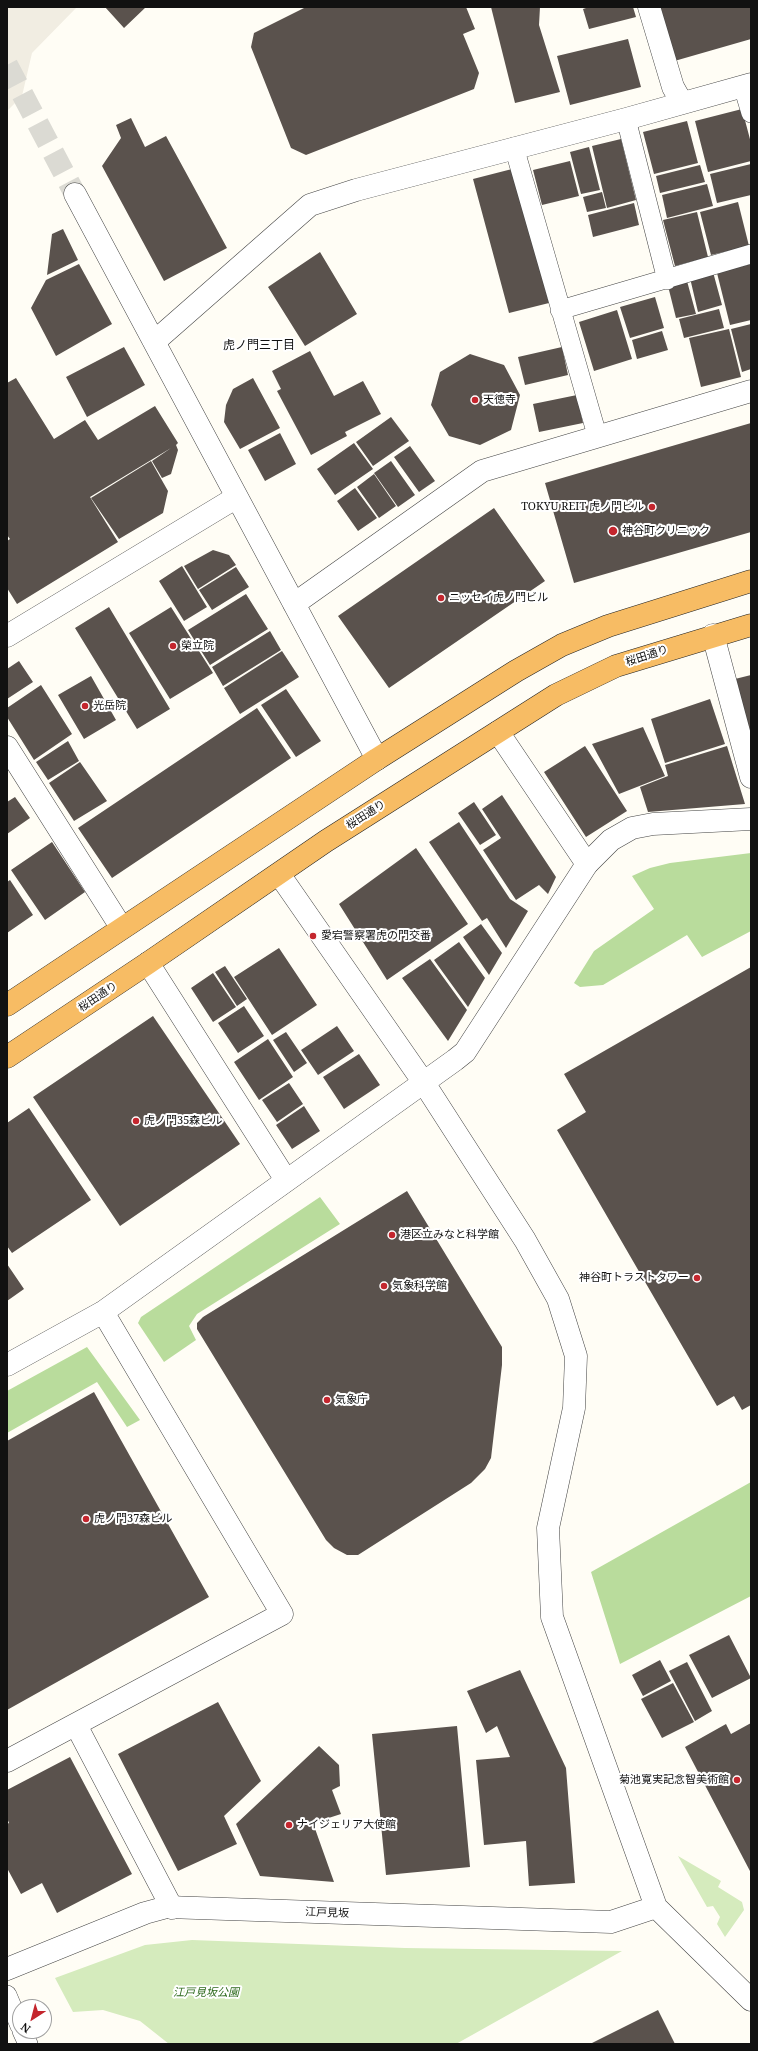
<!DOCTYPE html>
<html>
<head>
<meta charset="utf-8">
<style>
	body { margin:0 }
	#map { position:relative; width:758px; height:2051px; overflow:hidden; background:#fffdf5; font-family:"Noto Serif",serif }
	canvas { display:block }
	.frame { position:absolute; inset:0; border:8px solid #111; pointer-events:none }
	.north { position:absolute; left:12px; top:1999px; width:40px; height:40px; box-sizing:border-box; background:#fff; border:1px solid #a0a0a0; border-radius:50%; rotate:216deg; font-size:11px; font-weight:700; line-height:16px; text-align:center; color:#111 }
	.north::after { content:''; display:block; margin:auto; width:14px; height:18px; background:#c4262e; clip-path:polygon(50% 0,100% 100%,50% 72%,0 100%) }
</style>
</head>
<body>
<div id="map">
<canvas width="758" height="2051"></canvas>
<div class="frame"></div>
<div class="north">N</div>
</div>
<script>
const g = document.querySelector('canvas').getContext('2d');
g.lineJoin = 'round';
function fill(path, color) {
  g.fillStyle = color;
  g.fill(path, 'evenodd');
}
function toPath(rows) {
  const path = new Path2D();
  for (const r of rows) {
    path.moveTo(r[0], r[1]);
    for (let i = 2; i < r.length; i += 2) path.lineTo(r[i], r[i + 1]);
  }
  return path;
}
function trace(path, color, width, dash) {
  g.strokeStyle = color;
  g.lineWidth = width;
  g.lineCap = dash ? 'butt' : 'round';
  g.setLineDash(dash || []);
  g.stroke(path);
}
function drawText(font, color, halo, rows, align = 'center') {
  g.font = font + ' "Noto Serif","Noto Sans JP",serif';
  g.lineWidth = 4;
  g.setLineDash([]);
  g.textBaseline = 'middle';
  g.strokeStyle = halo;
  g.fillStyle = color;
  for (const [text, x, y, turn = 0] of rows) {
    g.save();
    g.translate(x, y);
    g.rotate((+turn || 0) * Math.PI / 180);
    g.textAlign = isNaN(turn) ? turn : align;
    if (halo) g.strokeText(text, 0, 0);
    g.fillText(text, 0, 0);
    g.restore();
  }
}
fill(toPath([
	[678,1856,721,1881,718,1887,742,1902,744,1910,725,1937,717,1924,720,1917,713,1906,707,1907],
	[192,1940,405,1948,622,1951,456,2044,169,2044,140,2021,103,2010,73,2012,55,1978,145,1945]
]), '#d5ebbd');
fill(toPath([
	[751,853,751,931,702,957,687,935,603,985,580,987,574,983,594,951,654,909,632,876,650,868,670,863],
	[320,1197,340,1224,197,1314,189,1326,196,1340,164,1362,138,1323,141,1317],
	[87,1347,140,1420,127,1427,97,1382,7,1433,7,1391],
	[751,1482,751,1596,620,1664,591,1572]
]), '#b9dc9c');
fill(toPath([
	[7,7,77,7,32,53,22,96,7,111]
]), '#f1ede2');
fill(toPath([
	[105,7,146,7,124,28],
	[306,7,466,7,475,29,463,34,479,73,474,89,306,155,291,148,251,47,254,33],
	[491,7,540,7,539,25,560,92,515,103],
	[589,7,633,7,636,17,589,29,583,9],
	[656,7,751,7,751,39,671,62],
	[628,39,641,87,570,105,557,56],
	[742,109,751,143,751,161,708,172,695,121],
	[131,118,145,147,166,136,227,248,164,281,102,166,121,138,116,125],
	[687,121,698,163,654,174,643,132],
	[621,139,636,200,607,208,592,146],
	[589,147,600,190,581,194,570,152],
	[570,161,579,196,542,205,533,170],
	[751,164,751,195,717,203,710,174],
	[700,165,705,182,660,193,656,176],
	[512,169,549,303,509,313,473,179],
	[707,184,713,206,667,218,662,195],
	[602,192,606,208,587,212,583,197],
	[738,202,749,246,711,255,700,212],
	[634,203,639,225,593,237,588,215],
	[697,212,708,257,675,266,663,220],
	[63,229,78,260,47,275,52,234],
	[320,252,357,314,305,346,268,287],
	[79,264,112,324,56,356,31,308,46,280],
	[751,264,751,320,730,325,717,273],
	[713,272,722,305,698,312,690,278],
	[687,281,696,314,676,318,668,286],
	[655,297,664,328,630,338,620,307],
	[719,309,724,328,684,338,679,319],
	[617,310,632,359,594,371,579,322],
	[751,324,751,369,742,372,731,329],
	[729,329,741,377,701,387,689,338],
	[662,331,668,350,637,359,632,340],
	[124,347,145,385,87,417,66,377],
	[562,347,568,375,525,385,518,357],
	[310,351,334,396,363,381,381,414,345,432,347,436,311,455,277,391,281,389,272,371],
	[470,354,504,365,520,395,511,430,480,445,449,436,431,405,440,372],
	[16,378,54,439,85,420,98,440,155,406,178,443,176,445,178,450,171,474,162,478,152,461,171,448,90,497,118,542,17,604,7,588,7,541,10,539,7,535,7,383],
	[253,378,280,428,240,449,224,422,226,405,233,389],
	[577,395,583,423,539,432,533,404],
	[391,417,409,441,373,466,356,442],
	[751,423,751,532,574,583,545,483],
	[280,433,296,464,265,481,248,450],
	[354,443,373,469,335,495,317,469],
	[410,446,435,481,419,492,394,457],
	[151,461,168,491,163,513,119,539,91,498],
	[391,461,415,495,398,507,374,473],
	[374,474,396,506,379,518,357,487],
	[355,488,377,518,358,531,337,501],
	[494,508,545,581,389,688,338,616],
	[213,550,229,555,236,565,198,589,184,566],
	[182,566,207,607,184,621,159,581],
	[236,567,249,587,212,610,199,590],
	[246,594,268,629,210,665,188,630],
	[109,607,170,709,137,729,75,628],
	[171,607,213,673,170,699,129,633],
	[270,631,281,650,223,686,212,667],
	[282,651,299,677,240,714,224,688],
	[19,661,33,682,7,699,7,669],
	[751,675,751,737,735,679],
	[91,676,116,720,84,739,58,695],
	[41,685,72,734,34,760,7,717,7,708],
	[286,689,321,741,296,757,261,705],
	[710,699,725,744,665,763,651,719],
	[257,708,291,758,112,878,78,828],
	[643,727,665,776,619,794,592,744],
	[68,741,79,761,48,780,36,762],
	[585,746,627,811,586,837,544,772],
	[727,746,745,804,648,812,640,787,668,776,665,765],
	[80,762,107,801,74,821,49,783],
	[502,795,556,877,548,894,539,885,516,900,483,850,501,838,482,809],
	[15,797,30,818,7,834,7,802],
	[474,802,496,835,480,845,458,813],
	[459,822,510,899,528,911,506,948,487,918,482,921,429,842],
	[52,842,85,892,45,920,11,870],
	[416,848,468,924,387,980,339,904],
	[10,880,33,915,7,933,7,882],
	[481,924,502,953,489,975,463,937],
	[459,942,485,978,468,1007,434,960],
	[279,948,317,1005,272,1035,234,977],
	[430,959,467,1010,448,1041,402,978],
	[225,966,247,999,237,1006,215,972],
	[751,967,751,1405,742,1410,734,1396,717,1406,557,1130,586,1112,564,1074],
	[213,973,236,1007,213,1022,191,988],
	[244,1006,264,1036,238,1053,218,1023],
	[153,1016,240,1144,120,1226,33,1097],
	[337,1026,354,1051,318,1075,301,1050],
	[286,1032,307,1063,294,1072,273,1040],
	[268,1039,293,1077,259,1100,234,1062],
	[359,1054,380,1085,344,1109,323,1077],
	[289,1083,303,1104,277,1122,262,1100],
	[304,1106,320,1131,292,1149,276,1125],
	[29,1108,91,1200,12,1253,7,1246,7,1123],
	[407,1191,502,1347,502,1365,491,1458,485,1469,471,1483,358,1555,347,1555,334,1548,326,1540,197,1329,197,1323,203,1317],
	[7,1264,24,1289,7,1301],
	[94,1392,209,1597,7,1710,7,1441],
	[729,1635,751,1678,712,1698,689,1655],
	[660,1660,671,1681,643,1696,632,1675],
	[687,1662,712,1711,695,1721,669,1671],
	[520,1670,566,1768,575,1883,529,1886,526,1841,484,1845,476,1760,510,1757,497,1726,486,1733,467,1691],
	[673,1683,694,1722,662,1738,641,1699],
	[218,1702,261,1781,224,1816,237,1844,178,1871,118,1754],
	[751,1723,751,1873,685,1747,726,1724,731,1734],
	[457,1726,470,1867,386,1875,372,1734],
	[319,1746,339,1765,340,1786,332,1790,341,1814,313,1823,334,1882,260,1876,236,1824],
	[70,1757,132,1874,57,1913,42,1883,21,1894,7,1868,7,1824,9,1823,7,1818,7,1790],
	[658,2010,675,2044,590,2044]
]), '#5a524d');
trace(toPath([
	[7,65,75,194]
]), '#dbdad3', 22, [22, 11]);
const service = toPath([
	[743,86,751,113],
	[626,119,667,280],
	[514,147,597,435],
	[560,310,751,254],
	[7,1995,20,2026],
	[22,2031,28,2044]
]);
const minor = toPath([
	[649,7,673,87,682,103],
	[75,194,377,759],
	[154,342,310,205,356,190,626,119,751,84],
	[294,604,482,471,751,391],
	[713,635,751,777],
	[7,636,237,497],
	[498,732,587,864],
	[7,747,121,927],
	[148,963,286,1180],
	[76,1725,172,1908]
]);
const tertiary = toPath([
	[279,874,424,1083,525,1240,558,1299,576,1356,574,1408,548,1528,552,1617,656,1907,751,2000],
	[7,1365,103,1312,455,1060,465,1052,587,864,611,840,632,828,653,824,751,819],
	[7,1761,282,1614,103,1312],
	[7,1969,145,1913,167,1907,611,1922,656,1907]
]);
const trunk = toPath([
	[7,1005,377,759,516,671,562,645,608,626,751,581],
	[7,1057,148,963,326,841,556,695,616,666,751,625]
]);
trace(service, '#444', 20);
trace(minor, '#444', 23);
trace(tertiary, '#444', 23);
trace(trunk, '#222', 23);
trace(service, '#fff', 19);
trace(minor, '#fff', 22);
trace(tertiary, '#fff', 22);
trace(trunk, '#f7bc64', 22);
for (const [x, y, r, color] of [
	[475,400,4,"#c4262e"],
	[652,507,4,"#c4262e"],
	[613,531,5,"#c4262e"],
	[441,598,4,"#c4262e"],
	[173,646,4,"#c4262e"],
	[85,706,4,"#c4262e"],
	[313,936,4,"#c4262e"],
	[136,1121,4,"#c4262e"],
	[392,1235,4,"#c4262e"],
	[697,1278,4,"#c4262e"],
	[384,1286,4,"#c4262e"],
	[327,1400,4,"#c4262e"],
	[86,1519,4,"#c4262e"],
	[737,1780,4,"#c4262e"],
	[289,1825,4,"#c4262e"]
]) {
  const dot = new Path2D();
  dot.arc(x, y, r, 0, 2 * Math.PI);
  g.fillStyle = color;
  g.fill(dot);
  trace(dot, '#fff', 1.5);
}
drawText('11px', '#111', '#fff', [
	["天徳寺",483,400],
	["TOKYU REIT 虎ノ門ビル",644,507,"right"],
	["神谷町クリニック",622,531],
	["ニッセイ虎ノ門ビル",449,598],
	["榮立院",181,646],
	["光岳院",93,706],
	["愛宕警察署虎の門交番",321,936],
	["虎ノ門35森ビル",144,1121],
	["港区立みなと科学館",400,1235],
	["神谷町トラストタワー",689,1278,"right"],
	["気象科学館",392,1286],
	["気象庁",335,1400],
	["虎ノ門37森ビル",94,1519],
	["菊池寛実記念智美術館",729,1780,"right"],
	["ナイジェリア大使館",297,1825]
], 'left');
drawText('11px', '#111', '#fff', [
	["桜田通り",647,656,-18],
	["桜田通り",366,815,-33],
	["桜田通り",98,997,-34],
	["江戸見坂",327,1913,2]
]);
drawText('italic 11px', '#2f6b1f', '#fff', [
	["江戸見坂公園",206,1993]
]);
drawText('12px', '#111', '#fff', [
	["虎ノ門三丁目",259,346]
]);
</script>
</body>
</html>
